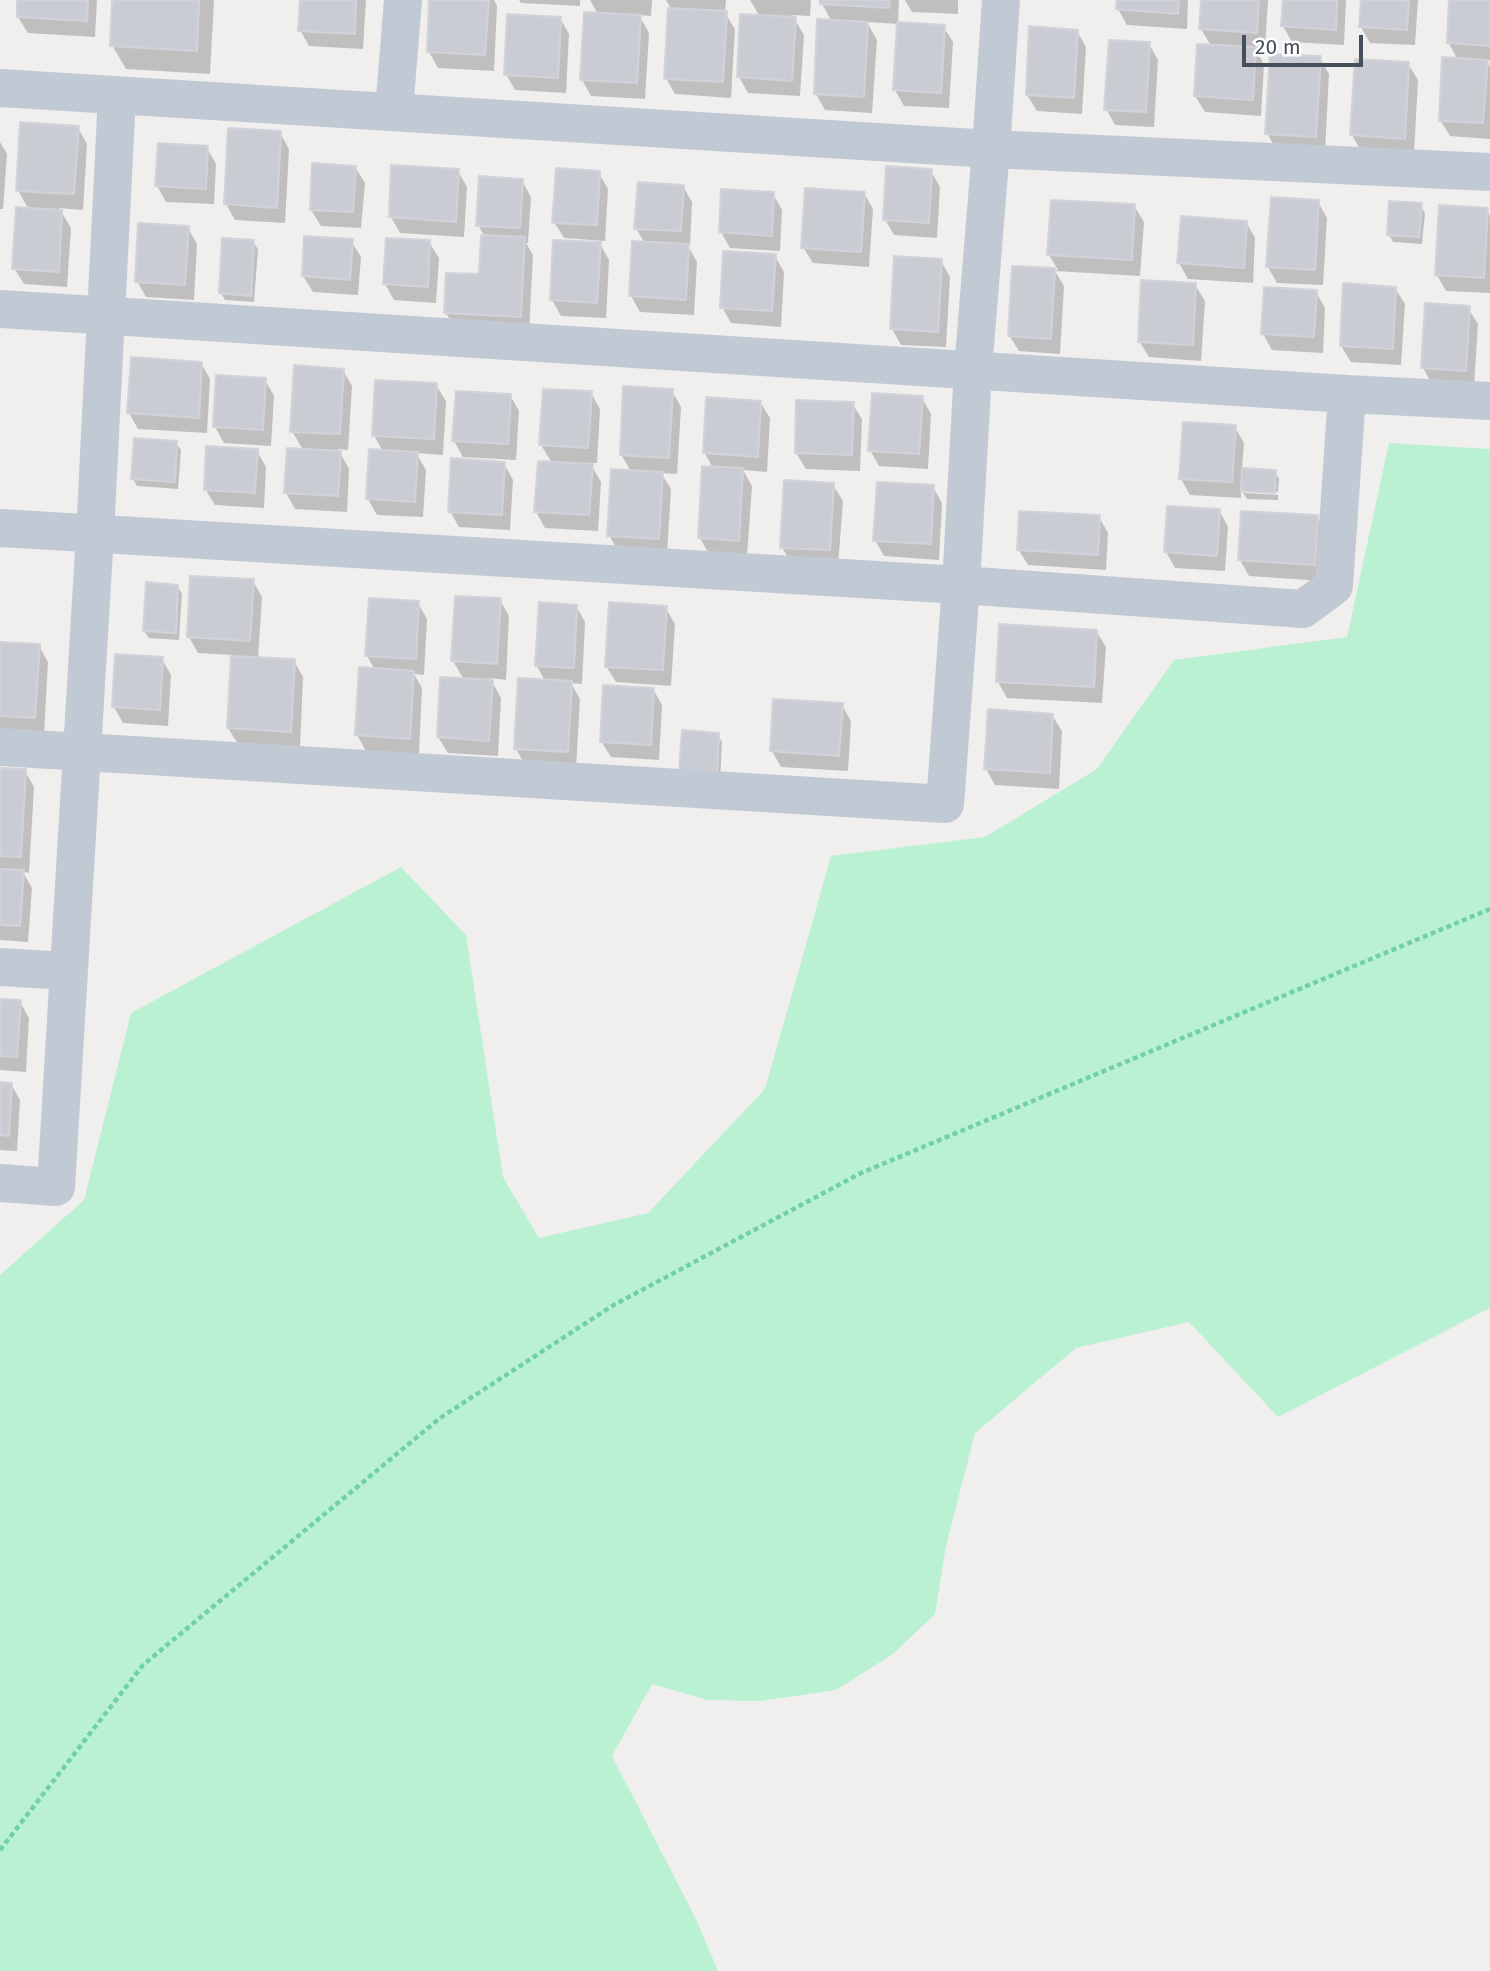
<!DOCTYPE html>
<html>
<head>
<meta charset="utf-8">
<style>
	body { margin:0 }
	#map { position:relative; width:1490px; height:1971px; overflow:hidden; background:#f1eeee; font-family:"Fira Sans",sans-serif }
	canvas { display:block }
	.scale { position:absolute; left:1242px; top:35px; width:121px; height:32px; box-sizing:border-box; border:4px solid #45505c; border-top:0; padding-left:9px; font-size:21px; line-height:24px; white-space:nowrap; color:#45505c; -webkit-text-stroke:5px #fff; paint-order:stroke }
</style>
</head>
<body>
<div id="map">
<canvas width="1490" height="1971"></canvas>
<div class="scale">20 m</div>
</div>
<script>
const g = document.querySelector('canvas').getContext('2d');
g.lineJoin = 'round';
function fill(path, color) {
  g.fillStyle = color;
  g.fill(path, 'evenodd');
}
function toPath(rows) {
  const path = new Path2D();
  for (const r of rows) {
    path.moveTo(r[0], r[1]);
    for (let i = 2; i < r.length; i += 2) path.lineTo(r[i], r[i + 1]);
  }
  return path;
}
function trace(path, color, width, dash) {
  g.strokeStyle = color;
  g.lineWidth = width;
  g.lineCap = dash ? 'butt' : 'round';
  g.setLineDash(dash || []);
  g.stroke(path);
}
fill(toPath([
	[1389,443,1490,449,1490,1308,1278,1417,1189,1322,1076,1348,975,1433,946,1546,935,1614,893,1654,836,1690,761,1701,707,1700,652,1684,612,1756,696,1919,718,1971,0,1971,0,1275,84,1200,131,1013,401,867,466,935,503,1177,539,1238,648,1213,765,1089,831,856,985,837,1097,769,1174,660,1347,637]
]), '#baf1d3');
fill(toPath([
	[19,0,97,0,95,37,28,33,18,17],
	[114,0,214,0,210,74,126,69,112,45],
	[302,0,366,0,363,49,309,46,300,30],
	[431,0,494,0,497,6,494,71,438,68,429,52],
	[519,0,580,0,580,6,521,3],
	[590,0,652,0,651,16,639,15,649,33,645,99,591,96,582,80,598,14],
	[666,0,726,0,725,13,735,29,731,98,675,94,666,78,672,10],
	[750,0,811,0,810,16,792,15,804,35,800,96,748,93,739,77,760,17],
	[822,0,899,0,898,24,867,22,877,40,872,113,825,110,816,94,832,22,822,4],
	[905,0,958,0,958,14,912,12],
	[1119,0,1188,0,1187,29,1127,25,1118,9],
	[1202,0,1268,0,1265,49,1255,48,1264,65,1261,116,1205,112,1195,96,1211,46,1201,29],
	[1284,0,1346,0,1344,45,1292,42,1283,26],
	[1362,0,1418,0,1415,45,1370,43,1361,27],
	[1451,0,1490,0,1490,60,1486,60,1490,67,1490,139,1450,136,1440,120,1458,60,1448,42],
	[560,18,569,34,566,93,515,90,506,74],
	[943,26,953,42,949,108,904,106,895,90],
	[1077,31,1086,47,1082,114,1037,111,1027,95],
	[1149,44,1158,60,1154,127,1115,125,1106,109],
	[1320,58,1329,74,1325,152,1276,149,1267,133],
	[1408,64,1418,80,1414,154,1361,151,1352,135],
	[78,128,87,144,83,210,59,208,71,228,67,287,24,284,14,268,29,210,18,190],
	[280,133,289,149,285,223,235,220,226,204],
	[0,142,7,154,3,209,0,209],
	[207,148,216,164,214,204,166,202,157,186],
	[355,167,365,183,361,228,321,226,311,210],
	[458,171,467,187,464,237,400,233,391,217],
	[931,171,940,187,937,238,894,235,885,219],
	[599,173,608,189,605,241,564,238,554,222],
	[522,181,531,197,528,243,526,243,533,255,529,333,455,329,446,313,481,276,485,237,478,225],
	[683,186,692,202,690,247,688,246,697,262,694,315,640,312,631,296,645,244,636,228],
	[864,193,873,209,869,267,813,263,803,247],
	[773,194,782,210,780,251,730,248,721,232],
	[1318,202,1327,218,1323,285,1277,283,1268,267],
	[1420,205,1425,213,1422,244,1393,242,1389,235],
	[1134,206,1144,222,1140,276,1055,271,1064,286,1060,354,1019,351,1009,335,1013,268,1058,270,1049,255],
	[1487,210,1490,216,1490,293,1446,291,1437,275],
	[1246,222,1255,238,1253,283,1188,279,1179,263],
	[188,228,197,244,194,300,146,297,137,281],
	[351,241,361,257,358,295,313,292,303,276],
	[253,242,258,249,254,302,225,300,221,293],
	[429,242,439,258,436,303,394,300,385,284],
	[600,244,609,260,606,318,561,316,552,300],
	[775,256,784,272,781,327,731,323,722,307],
	[941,261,950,277,946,347,901,345,892,329],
	[1195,285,1205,301,1201,361,1149,357,1139,341],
	[1395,288,1405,304,1401,365,1351,362,1341,346],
	[1316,292,1325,308,1323,353,1272,350,1263,334],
	[1468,308,1478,324,1474,386,1432,384,1423,368],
	[201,363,210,379,207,433,138,429,129,413],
	[343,370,352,386,348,450,338,449,349,469,347,512,295,509,286,493,303,450,292,431],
	[265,380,274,396,271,446,224,443,215,427],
	[436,385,446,401,443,455,416,453,426,470,423,517,377,515,368,499,383,452,374,435],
	[672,391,681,407,677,474,661,473,671,489,667,554,618,551,609,535,631,472,621,454],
	[591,393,600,409,597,463,590,463,601,482,598,531,545,528,536,512,552,463,541,445],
	[510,395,519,411,516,460,463,457,454,441],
	[922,398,931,414,928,469,879,466,870,450],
	[760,402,770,418,767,472,743,470,752,486,747,556,709,554,700,538,713,468,704,452],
	[852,403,862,419,860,471,806,469,796,453],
	[1235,427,1244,443,1242,469,1275,471,1279,479,1278,492,1245,490,1245,493,1278,495,1278,500,1247,499,1241,489,1241,498,1190,495,1181,479],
	[176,443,181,450,178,489,137,486,133,479],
	[257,451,266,467,264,508,215,505,205,489],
	[504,464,513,480,510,530,459,527,450,511],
	[833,485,843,501,838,566,791,563,782,547],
	[933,487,942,503,939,560,884,556,875,540],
	[1219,510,1228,527,1225,571,1175,568,1166,552],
	[1099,517,1108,533,1106,570,1028,565,1018,549],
	[1317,517,1326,533,1324,581,1249,576,1240,560],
	[253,581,262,597,258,659,294,661,303,677,300,747,238,744,228,728,233,655,198,653,189,637],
	[177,586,182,594,179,640,149,638,144,631],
	[500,600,509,616,506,680,490,678,501,698,498,756,448,753,438,737,464,680,453,661],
	[418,603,427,619,424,675,414,674,422,688,419,754,366,751,357,735,375,670,367,656],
	[576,606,585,622,582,684,571,683,580,699,576,768,525,765,516,749,545,681,537,666],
	[665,607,675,624,671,686,616,682,606,666],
	[1096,631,1106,647,1102,703,1007,698,998,682],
	[0,644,39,646,48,662,44,734,0,731],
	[162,659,171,675,168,726,123,723,114,707],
	[653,689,662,705,659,760,611,757,601,741],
	[842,705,851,721,848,771,781,767,772,751],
	[1052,715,1062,731,1059,789,995,785,986,769],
	[718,735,722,742,720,782,685,779],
	[0,769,25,771,34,787,29,873,23,872,32,888,28,942,0,940],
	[0,1000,20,1002,29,1018,26,1072,0,1070],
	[0,1084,11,1084,20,1100,17,1151,0,1150]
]), '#0003');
const building = toPath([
	[17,0,88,0,87,21,17,17,17,0],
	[112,0,199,0,197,51,110,46,112,0],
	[300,0,356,0,355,34,298,31,300,0],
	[429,0,489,0,485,55,427,52,429,0],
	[820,0,890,0,889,8,820,4,820,0],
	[1117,0,1179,0,1178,14,1116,9,1117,0],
	[1201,0,1259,0,1257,33,1199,29,1201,0],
	[1283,0,1337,0,1336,30,1281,26,1283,0],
	[1361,0,1409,0,1407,30,1359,27,1361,0],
	[1449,0,1490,0,1490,46,1447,43,1449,0],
	[668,8,727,11,723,82,664,79,668,8],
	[584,12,641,15,637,83,580,80,584,12],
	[507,14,561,17,558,78,504,75,507,14],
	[740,14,796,17,792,81,737,77,740,14],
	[817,19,868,22,864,97,814,94,817,19],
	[897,22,945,25,941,93,893,90,897,22],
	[1029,26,1078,30,1074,98,1026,95,1029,26],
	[1109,40,1150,42,1146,112,1104,110,1109,40],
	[1197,44,1256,47,1253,100,1194,96,1197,44],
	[1270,54,1321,56,1316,137,1265,134,1270,54],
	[1442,57,1488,60,1483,123,1439,121,1442,57],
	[1355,59,1409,62,1405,139,1350,135,1355,59],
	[20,122,79,126,74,194,16,191,20,122],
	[228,128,281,131,277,208,224,204,228,128],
	[158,143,208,146,206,189,155,186,158,143],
	[312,163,356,166,353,212,310,210,312,163],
	[391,165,459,169,456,222,389,217,391,165],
	[886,166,932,169,929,223,883,220,886,166],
	[556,168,600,171,597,225,552,223,556,168],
	[479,176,523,179,520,228,476,226,479,176],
	[638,182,684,185,681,231,634,229,638,182],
	[805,188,865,192,861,252,801,248,805,188],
	[721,189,774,192,772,236,719,232,721,189],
	[1271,197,1319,200,1315,270,1266,267,1271,197],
	[1051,200,1135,204,1132,260,1047,255,1051,200],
	[1389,201,1422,203,1419,237,1387,235,1389,201],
	[1439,205,1488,208,1484,278,1435,275,1439,205],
	[16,207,62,210,59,272,12,269,16,207],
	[1181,216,1247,221,1244,268,1177,263,1181,216],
	[138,223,189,226,185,285,135,282,138,223],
	[481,235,525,237,521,317,444,313,446,273,479,274,481,235],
	[304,236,353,239,350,280,302,276,304,236],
	[222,238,254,240,251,296,219,293,222,238],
	[386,238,430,240,428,287,383,284,386,238],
	[553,240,601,242,597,303,550,300,553,240],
	[632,241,689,244,686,300,629,296,632,241],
	[723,251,776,254,772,311,720,308,723,251],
	[894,256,942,259,938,332,890,329,894,256],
	[1012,266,1055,268,1051,339,1008,336,1012,266],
	[1141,280,1196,283,1193,345,1138,342,1141,280],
	[1343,283,1396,287,1393,349,1340,346,1343,283],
	[1264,287,1317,290,1314,337,1261,334,1264,287],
	[1425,303,1470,306,1466,371,1421,368,1425,303],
	[131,357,202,362,199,418,127,413,131,357],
	[294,365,344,369,340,434,290,432,294,365],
	[216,375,266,378,263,430,213,427,216,375],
	[375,380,437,383,434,439,372,436,375,380],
	[623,386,673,389,669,458,620,455,623,386],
	[543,389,592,391,588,448,539,445,543,389],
	[456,391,511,394,508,444,452,441,456,391],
	[872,393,923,396,919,454,868,451,872,393],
	[706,397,761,401,758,457,703,453,706,397],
	[796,400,854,402,852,455,795,453,796,400],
	[1183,422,1236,425,1232,482,1179,479,1183,422],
	[134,438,177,441,175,482,131,479,134,438],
	[206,446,258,449,255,493,204,490,206,446],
	[287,448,341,451,338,496,284,493,287,448],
	[369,449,418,452,415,502,366,499,369,449],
	[451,458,505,462,502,515,448,512,451,458],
	[538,461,593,464,589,515,534,512,538,461],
	[702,466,743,468,739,541,698,538,702,466],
	[1242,468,1276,470,1275,493,1241,491,1242,468],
	[611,469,663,472,659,539,607,536,611,469],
	[784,480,834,483,830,550,780,548,784,480],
	[877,482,934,485,931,544,873,541,877,482],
	[1167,506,1220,509,1217,556,1164,552,1167,506],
	[1019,511,1100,515,1098,555,1017,550,1019,511],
	[1241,511,1318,515,1315,565,1238,560,1241,511],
	[190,576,254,579,250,641,187,637,190,576],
	[146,582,178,585,176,633,143,631,146,582],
	[455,596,501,598,497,664,451,661,455,596],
	[369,598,419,601,416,659,365,656,369,598],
	[539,602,577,605,574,668,535,666,539,602],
	[609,602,667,606,663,670,605,667,609,602],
	[999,624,1097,630,1094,687,996,682,999,624],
	[0,642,40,644,35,718,0,716,0,642],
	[115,654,163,657,160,710,112,707,115,654],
	[231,656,295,659,291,732,227,728,231,656],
	[359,667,414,671,410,739,355,735,359,667],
	[440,677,493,680,489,741,437,737,440,677],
	[518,678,572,681,568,752,514,749,518,678],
	[603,685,654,688,651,745,600,742,603,685],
	[773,699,843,703,839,756,770,751,773,699],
	[988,709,1053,714,1050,773,984,769,988,709],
	[682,730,719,733,717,775,679,772,682,730],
	[0,768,26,769,21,857,0,856,0,768],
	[0,869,24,870,20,926,0,925,0,869],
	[0,999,21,1000,17,1057,0,1056,0,999],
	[0,1082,12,1083,9,1136,0,1135,0,1082]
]);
fill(building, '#caccd4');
trace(building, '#d2d3da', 2);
trace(toPath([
	[0,1850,143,1665,440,1418,612,1306,861,1173,1490,909]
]), '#70d1a7', 4.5, [5, 3.5]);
trace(toPath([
	[394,111,403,0],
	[0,309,1347,394],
	[0,528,961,585,1303,609,1334,586,1347,394,1490,401],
	[0,747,945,804,961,585,973,370,991,149,1490,172],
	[0,967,67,971],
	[0,1183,56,1187,95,534,117,96]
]), '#c1c9d4', 38);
trace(toPath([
	[0,88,991,149,1001,0]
]), '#c1c9d4', 38);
</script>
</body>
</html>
